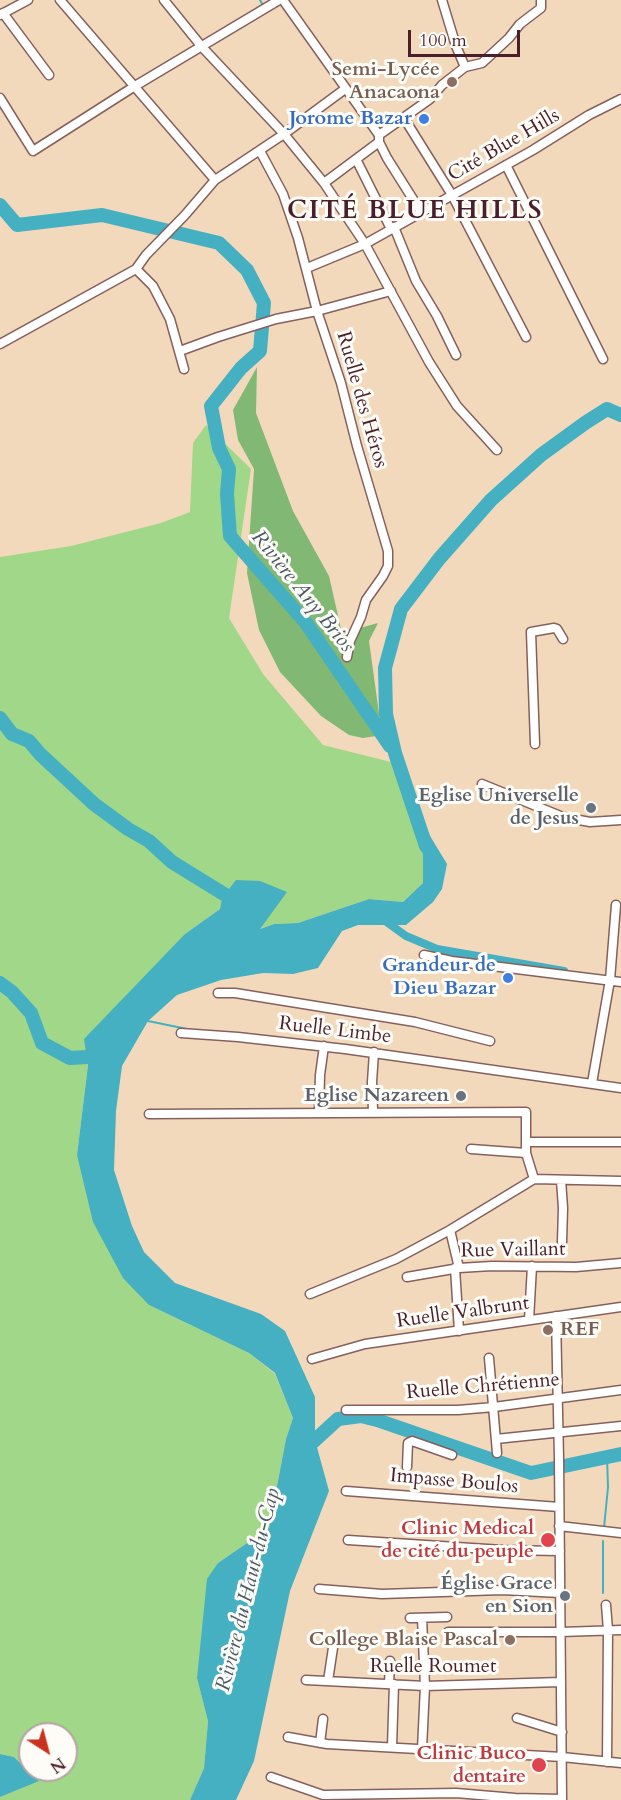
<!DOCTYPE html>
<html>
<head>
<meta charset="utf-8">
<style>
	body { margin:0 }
	#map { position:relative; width:621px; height:1800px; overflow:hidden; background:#f3d9bb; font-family:Cardo,serif }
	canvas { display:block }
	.north { position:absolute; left:18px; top:1722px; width:60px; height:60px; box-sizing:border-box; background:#fdfcf7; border:2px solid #b5a4a5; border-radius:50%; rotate:144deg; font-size:16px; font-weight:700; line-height:24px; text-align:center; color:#4a1f2b }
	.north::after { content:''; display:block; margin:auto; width:21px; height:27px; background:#c8321e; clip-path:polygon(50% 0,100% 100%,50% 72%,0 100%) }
	.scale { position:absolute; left:408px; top:30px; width:112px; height:27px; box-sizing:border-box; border:3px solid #4a1f2b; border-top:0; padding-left:8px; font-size:18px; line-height:21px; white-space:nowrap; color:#4a1f2b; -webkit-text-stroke:4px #fdfcf7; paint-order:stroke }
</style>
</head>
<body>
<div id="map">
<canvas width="621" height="1800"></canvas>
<div class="north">N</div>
<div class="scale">100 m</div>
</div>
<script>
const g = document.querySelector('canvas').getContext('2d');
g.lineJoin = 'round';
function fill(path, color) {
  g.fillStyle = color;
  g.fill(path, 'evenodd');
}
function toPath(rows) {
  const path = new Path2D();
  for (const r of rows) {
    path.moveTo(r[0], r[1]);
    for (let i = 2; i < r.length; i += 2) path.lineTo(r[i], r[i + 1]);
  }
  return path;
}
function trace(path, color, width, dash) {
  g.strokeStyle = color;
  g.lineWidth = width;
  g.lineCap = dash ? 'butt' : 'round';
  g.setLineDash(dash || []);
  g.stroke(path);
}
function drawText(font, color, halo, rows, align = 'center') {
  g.font = font + ' Cardo,serif';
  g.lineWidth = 6;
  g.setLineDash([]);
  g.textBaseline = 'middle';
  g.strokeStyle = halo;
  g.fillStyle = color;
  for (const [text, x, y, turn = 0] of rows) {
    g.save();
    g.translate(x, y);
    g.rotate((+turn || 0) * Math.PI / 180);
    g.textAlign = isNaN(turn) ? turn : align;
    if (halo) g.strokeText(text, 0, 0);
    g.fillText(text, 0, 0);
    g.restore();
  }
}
fill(toPath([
	[206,425,251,469,229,618,263,674,323,745,391,762,401,774,423,855,423,883,403,902,369,899,298,923,274,924,259,929,222,898,220,909,185,934,88,1064,77,1155,149,1305,249,1353,275,1374,293,1418,286,1439,269,1528,218,1563,197,1678,208,1721,204,1768,190,1800,0,1800,0,1797,39,1780,14,1757,0,1754,0,557,71,546,161,523,190,512,193,443],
	[30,1734,66,1734,66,1770,30,1770]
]), '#a0d788');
fill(toPath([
	[257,367,256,413,293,511,329,576,342,633,378,623,369,641,381,728,376,736,363,738,349,735,321,716,280,672,259,630,247,573,254,469,238,440,233,410]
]), '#80b874');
fill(toPath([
	[424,826,447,864,442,889,433,902,406,925,358,925,342,931,318,968,293,974,263,973,221,980,177,995,148,1021,122,1066,116,1111,114,1170,132,1226,144,1252,175,1283,261,1314,285,1331,315,1397,315,1440,329,1491,290,1591,254,1761,236,1800,190,1800,204,1768,208,1721,197,1678,207,1579,218,1563,269,1528,286,1439,293,1418,275,1373,249,1353,149,1305,123,1278,93,1222,77,1155,88,1065,84,1039,185,934,220,909,222,898,236,880,260,881,287,892,260,929,274,924,298,923,369,899,403,902,423,883,423,855,416,830],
	[0,1754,14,1757,39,1781,0,1797]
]), '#44b0c2');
trace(toPath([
	[260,0,264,7],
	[148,1021,192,1030],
	[604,1528,608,1487,607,1456],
	[603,1541,603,1593]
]), '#44b0c2', 2);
trace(toPath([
	[381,918,406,936,437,949,564,971]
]), '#44b0c2', 8);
trace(toPath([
	[0,205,17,225,102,215,219,243,247,270,264,303,260,351,241,368,211,406,219,448,229,469,227,494,230,536,306,623,390,746],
	[0,718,12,734,29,741,40,754,94,804,128,829,149,841,172,862,240,904],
	[426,846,395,753,386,714,385,668,401,609,439,559,491,500,541,455,585,423,607,409,621,415],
	[0,983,12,992,31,1013,42,1043,70,1058,105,1056],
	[303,1451,338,1419,361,1416,377,1420,531,1473,621,1454]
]), '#44b0c2', 14);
const minor = toPath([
	[60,0,215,180],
	[164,0,202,47,284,134,324,183,365,244,429,362,457,406,497,450],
	[283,0,379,135,379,142,387,158,421,212],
	[442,0,456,46,465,67],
	[3,13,49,75],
	[0,15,28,0],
	[0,98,33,151,135,86,279,0],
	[404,118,452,195,526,337],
	[379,135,430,99,442,85,465,67,482,63,509,38,520,24,541,8,541,0],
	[260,151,283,194,298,238,317,311,341,383,357,446,388,551,388,566,383,576,366,600,361,617,350,641,347,657],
	[356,159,391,229],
	[506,165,603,359],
	[324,183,379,142],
	[394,227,416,281,437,316,456,355],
	[307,268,365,244,533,150,589,115,621,99],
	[136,269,153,286,170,319,184,369],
	[0,344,136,269,146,255,185,215,215,180,284,134,345,89],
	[180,351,218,337,276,319,317,311,391,291],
	[535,744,531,632,554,628,557,629,563,639],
	[482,784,563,817,590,822,621,820],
	[424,955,452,961,621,982],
	[218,993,235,993,415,1022,490,1041],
	[181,1033,238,1037,345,1049,621,1088],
	[592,1083,610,980,616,905],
	[373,1111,372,1082,374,1052],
	[319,1112,320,1075,324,1046],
	[149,1114,526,1112,526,1142,621,1142],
	[471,1149,526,1153,526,1142],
	[526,1153,534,1179],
	[561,1180,563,1208,562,1242],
	[450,1230,459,1268],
	[455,1268,459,1331],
	[407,1277,459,1268,492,1266,576,1267,621,1263],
	[310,1294,396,1259,450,1230,534,1179,621,1181],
	[556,1316,559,1459,562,1800],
	[529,1320,532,1266],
	[489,1358,497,1453],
	[312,1359,365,1344,621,1307],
	[346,1410,458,1410,494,1407,621,1390],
	[496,1439,621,1426],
	[407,1467,408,1443,412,1441,452,1455],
	[346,1491,559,1507],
	[559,1526,621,1533],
	[348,1540,503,1550,560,1551],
	[319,1589,382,1594,502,1590,560,1593],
	[606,1605,608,1630,607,1762],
	[410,1618,447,1617],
	[422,1618,425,1686,422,1749],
	[448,1632,561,1632,621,1630],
	[306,1680,425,1686,561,1682],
	[328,1681,334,1641],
	[389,1684,390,1661],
	[517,1718,562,1732],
	[288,1737,327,1744,562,1757,621,1763],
	[320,1743,323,1719],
	[392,1747,394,1684],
	[271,1777,323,1795,456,1793,515,1798,562,1799]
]);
trace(minor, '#85605d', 11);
trace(minor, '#fff', 8);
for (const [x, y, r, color] of [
	[452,82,6,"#8d6e63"],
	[424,119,6,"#3f7fe0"],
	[591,808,6,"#6b7280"],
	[508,978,6,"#3f7fe0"],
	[461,1096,6,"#6b7280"],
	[548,1330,6,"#8d6e63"],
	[548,1540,8,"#e0444e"],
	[565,1596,6,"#6b7280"],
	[510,1640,6,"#8d6e63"],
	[539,1765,8,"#e0444e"]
]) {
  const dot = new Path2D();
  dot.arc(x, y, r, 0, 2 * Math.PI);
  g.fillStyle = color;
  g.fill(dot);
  trace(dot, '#fdfcf7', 2);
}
drawText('bold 20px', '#785e54', '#fdfcf7', [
	["Semi-Lycée",440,70],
	["Anacaona",440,93],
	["REF",560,1330,"left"],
	["College Blaise Pascal",498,1640]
], 'right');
drawText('bold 20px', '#366cbe', '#fdfcf7', [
	["Jorome Bazar",412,119],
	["Grandeur de",496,966],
	["Dieu Bazar",496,989]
], 'right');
drawText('20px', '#4a1f2b', '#fdfcf7', [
	["Cité Blue Hills",504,146,-30],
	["Ruelle des Héros",361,400,74],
	["Ruelle Limbe",335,1031,7],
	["Rue Vaillant",513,1251,-1],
	["Ruelle Valbrunt",463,1313,-8],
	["Ruelle Chrétienne",483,1387,-5],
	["Impasse Boulos",454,1482,5],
	["Ruelle Roumet",433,1667]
]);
drawText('bold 20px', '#5b616d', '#fdfcf7', [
	["Eglise Universelle",579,796],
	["de Jesus",579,819],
	["Eglise Nazareen",449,1096],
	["Église Grace",553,1584],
	["en Sion",553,1607]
], 'right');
drawText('bold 20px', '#be3a42', '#fdfcf7', [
	["Clinic Medical",534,1529],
	["de cité du peuple",534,1552],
	["Clinic Buco",526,1754],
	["dentaire",526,1777]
], 'right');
drawText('italic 21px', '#485967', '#fdfcf7', [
	["Rivière Any Brios",302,592,51],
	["Rivière du Haut-du-Cap",249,1590,-76]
]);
g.letterSpacing = '1.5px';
drawText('bold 26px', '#4a1f2b', '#fdfcf7', [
	["CITÉ BLUE HILLS",415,212]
]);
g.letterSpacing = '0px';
</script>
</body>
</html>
